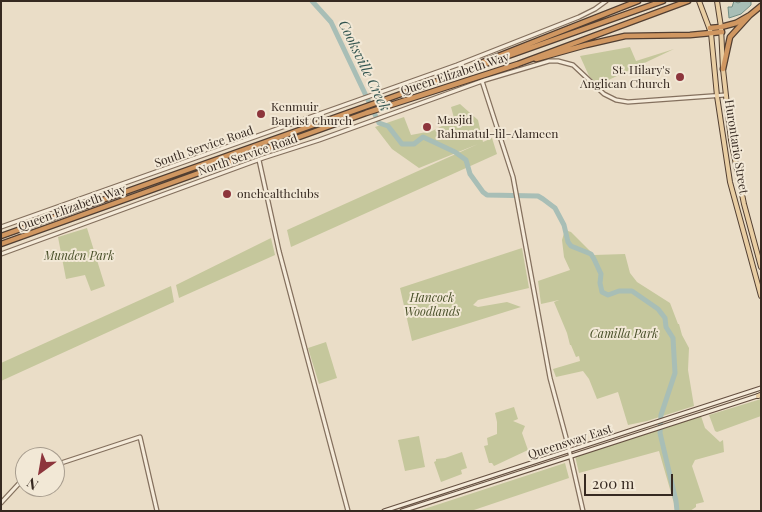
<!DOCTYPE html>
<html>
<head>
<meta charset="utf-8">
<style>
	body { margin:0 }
	#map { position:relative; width:762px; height:512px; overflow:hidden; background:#eaddc7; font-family:"Playfair Display",serif }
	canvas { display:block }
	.frame { position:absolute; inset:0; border:2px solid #362921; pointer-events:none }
	.north { position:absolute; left:15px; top:447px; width:50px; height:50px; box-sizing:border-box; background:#f2e8d6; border:1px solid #a79c8e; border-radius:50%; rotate:212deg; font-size:14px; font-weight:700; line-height:20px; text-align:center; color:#362921 }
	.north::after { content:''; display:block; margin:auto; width:18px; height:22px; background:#8d353c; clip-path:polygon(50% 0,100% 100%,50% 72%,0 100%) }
	.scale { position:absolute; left:584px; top:474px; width:89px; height:22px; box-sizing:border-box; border:2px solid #362921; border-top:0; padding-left:6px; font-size:15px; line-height:18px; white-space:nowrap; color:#362921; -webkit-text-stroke:4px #f2e8d6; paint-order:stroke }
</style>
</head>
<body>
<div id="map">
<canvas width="762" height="512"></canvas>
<div class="frame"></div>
<div class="north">N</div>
<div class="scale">200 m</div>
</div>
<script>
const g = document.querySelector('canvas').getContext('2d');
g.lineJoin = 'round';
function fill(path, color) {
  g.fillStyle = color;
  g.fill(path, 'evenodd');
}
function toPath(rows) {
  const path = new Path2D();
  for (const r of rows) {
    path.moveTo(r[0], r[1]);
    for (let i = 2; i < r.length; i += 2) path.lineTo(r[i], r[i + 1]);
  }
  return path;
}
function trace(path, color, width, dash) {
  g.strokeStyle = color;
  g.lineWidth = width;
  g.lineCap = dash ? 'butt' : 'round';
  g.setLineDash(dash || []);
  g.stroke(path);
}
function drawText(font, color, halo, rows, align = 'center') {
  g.font = font + ' "Playfair Display",serif';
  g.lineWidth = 4;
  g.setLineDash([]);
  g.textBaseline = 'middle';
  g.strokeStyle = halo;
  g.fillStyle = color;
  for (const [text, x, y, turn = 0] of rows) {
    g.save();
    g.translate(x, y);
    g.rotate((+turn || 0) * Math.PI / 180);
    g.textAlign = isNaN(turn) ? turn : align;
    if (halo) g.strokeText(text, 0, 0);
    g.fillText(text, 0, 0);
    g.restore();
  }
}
fill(toPath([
	[630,47,636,61,674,49,598,85,589,76,580,56],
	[460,104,478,120,483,142,492,138,497,154,291,247,287,230,478,144,419,168,392,149,375,127,404,117,411,135,432,131,446,124,446,121,454,118,451,107],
	[87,228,105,286,91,291,85,275,66,279,58,237],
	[565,230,571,232,594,255,625,254,630,273,637,282,670,303,678,324,679,324,682,335,689,348,688,370,694,406,647,421,628,425,618,392,597,399,589,379,583,371,556,377,553,369,580,361,579,356,576,357,571,345,570,345,567,333,554,302,559,300,541,304,538,281,570,270,564,257,562,240],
	[271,238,275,255,179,298,176,285],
	[522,248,529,288,478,300,473,305,478,307,507,302,521,307,412,341,400,288],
	[171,286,174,302,1,381,1,363],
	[326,342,337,378,319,384,308,348],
	[761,399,761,416,717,432,715,431,709,415],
	[514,407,518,419,513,421,525,426,522,433,528,450,494,466,492,463,489,463,484,446,488,445,487,438,497,434,497,422,495,413],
	[701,416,705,428,720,442,723,440,724,452,695,460,692,466,704,502,696,504,696,507,690,511,676,510,659,451,579,473,575,456],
	[419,436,425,467,405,471,398,440],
	[462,452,467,468,461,470,462,474,441,482,434,462,436,461,436,459,445,458],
	[565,463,569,478,471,511,418,511]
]), '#c5c79c');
const water = toPath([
	[734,1,738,3,742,1,754,1,751,1,751,5,741,14,729,18,728,7,732,7,734,1]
]);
fill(water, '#a8beb6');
trace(water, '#708c83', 1);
trace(toPath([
	[312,1,331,22,379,123,388,126,402,144,414,144,423,137,455,152,466,160,470,174,483,192,487,195,538,196,543,199,555,208,564,225,568,242,571,246,591,254,594,259,601,274,600,283,602,292,608,295,619,291,632,291,658,309,665,318,666,327,673,338,675,373,661,415,660,433,676,501,677,511]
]), '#a8beb6', 5);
const tertiary = toPath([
	[482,81,513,177,550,378,568,445,583,511],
	[259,160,279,251,348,511],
	[1,227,457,65,579,17,595,9,606,1],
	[1,254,263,158,319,140,485,80,549,61,558,61,573,65,604,94,616,100,628,102,725,95],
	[55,465,140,437,157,511],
	[1,503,25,477]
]);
const secondary = toPath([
	[384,511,761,388],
	[402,511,760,395]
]);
const primary = toPath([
	[699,1,711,33,717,96,730,182,761,296],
	[717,1,721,27,723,69,731,140,744,204,761,267],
	[758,396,761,395]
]);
const motorway = toPath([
	[710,28,721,27,736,23,750,15,761,6],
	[536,59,586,45,625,36,690,35,722,32],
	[483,62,638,1],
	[723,69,730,37,750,15],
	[1,236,663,1],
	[1,244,366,113,518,64,688,1]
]);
trace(tertiary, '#84705e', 5.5);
trace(secondary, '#665142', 5.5);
trace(primary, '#523f32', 6);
trace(motorway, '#523f32', 7);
trace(tertiary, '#f5ebda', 3);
trace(secondary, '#f5ebda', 3);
trace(primary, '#e9cea3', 4);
trace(motorway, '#d09761', 4.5);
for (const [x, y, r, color] of [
	[680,77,5,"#8d353c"],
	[261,114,5,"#8d353c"],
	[427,127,5,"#8d353c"],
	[227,194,5,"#8d353c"]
]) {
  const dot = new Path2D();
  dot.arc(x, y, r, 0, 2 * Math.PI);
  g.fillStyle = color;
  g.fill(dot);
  trace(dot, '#f2e8d6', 2);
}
drawText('12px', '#362921', '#f2e8d6', [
	["St. Hilary's",670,70,"right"],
	["Anglican Church",670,84,"right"],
	["Kenmuir",271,107],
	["Baptist Church",271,121],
	["Masjid",437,120],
	["Rahmatul-lil-Alameen",437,134],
	["onehealthclubs",237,194]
], 'left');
drawText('12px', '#362921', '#f2e8d6', [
	["Queen Elizabeth Way",455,74,-18],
	["South Service Road",204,147,-19],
	["Hurontario Street",736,147,81],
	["North Service Road",248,155,-19],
	["Queen Elizabeth Way",72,208,-20],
	["Queensway East",570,442,-18]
]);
drawText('italic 12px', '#495029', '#f2e8d6', [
	["Munden Park",79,256],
	["Hancock",432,298],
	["Woodlands",432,312],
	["Camilla Park",624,334]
]);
drawText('italic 14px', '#31544f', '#f2e8d6', [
	["Cooksville Creek",364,66,64]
]);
</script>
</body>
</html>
